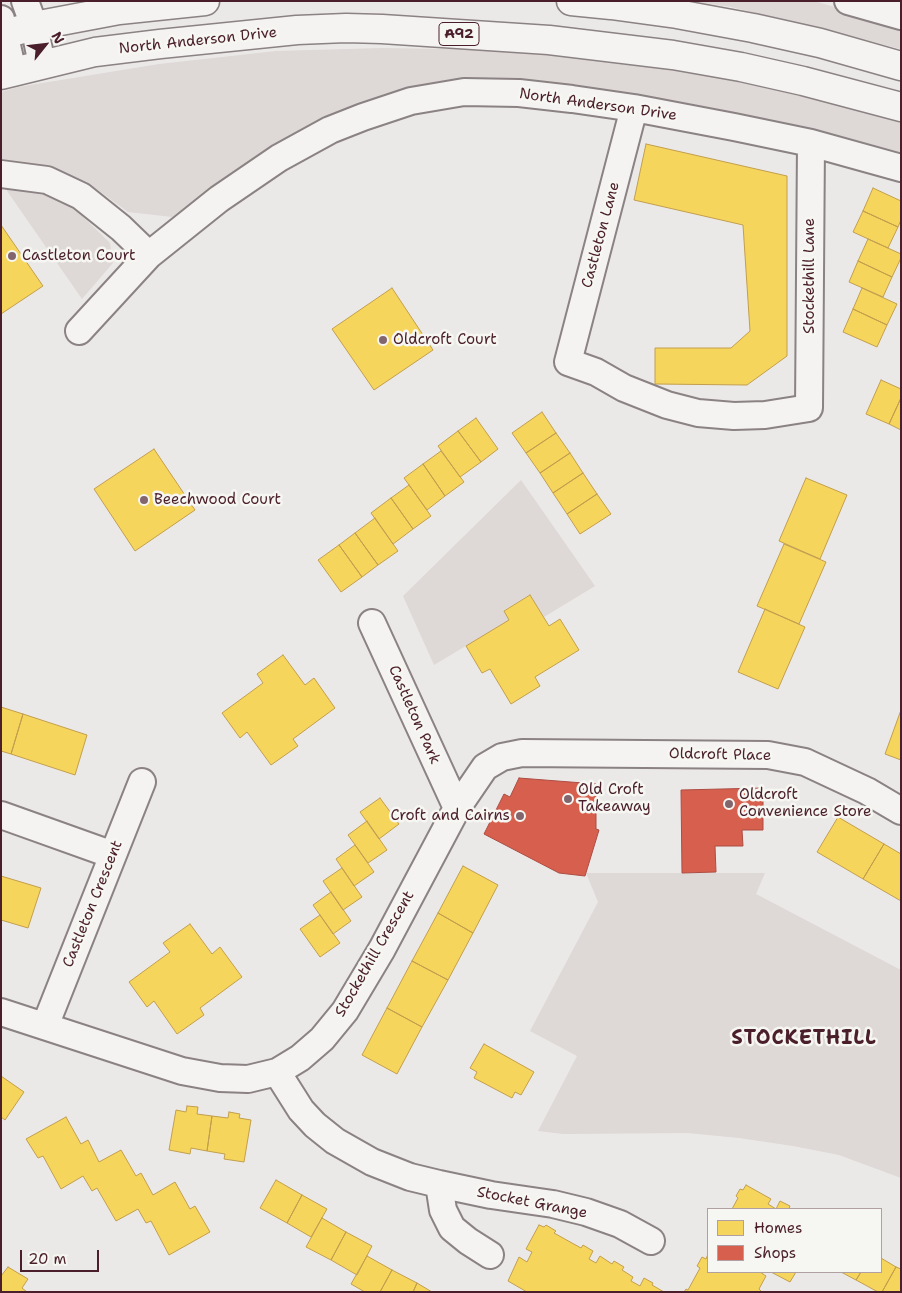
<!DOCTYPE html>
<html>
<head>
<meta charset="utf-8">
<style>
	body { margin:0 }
	#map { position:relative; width:902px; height:1293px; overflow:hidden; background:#ebe9e7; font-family:"Shantell Sans",sans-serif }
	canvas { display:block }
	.frame { position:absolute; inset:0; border:2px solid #4a1f2b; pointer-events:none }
	.legend { position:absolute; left:707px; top:1208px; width:175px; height:65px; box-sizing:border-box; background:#f6f6f2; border:1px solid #b1a0a2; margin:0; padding:6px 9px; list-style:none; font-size:15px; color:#4a1f2b }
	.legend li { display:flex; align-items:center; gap:10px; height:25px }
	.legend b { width:25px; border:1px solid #b1a0a2 }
	.north { position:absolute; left:20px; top:20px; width:50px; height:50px; -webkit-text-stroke:4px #f6f6f2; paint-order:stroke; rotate:61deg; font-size:14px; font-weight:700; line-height:20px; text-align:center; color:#4a1f2b }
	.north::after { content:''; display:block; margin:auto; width:18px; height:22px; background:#4a1f2b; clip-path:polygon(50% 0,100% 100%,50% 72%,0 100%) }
	.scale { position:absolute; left:20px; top:1250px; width:79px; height:22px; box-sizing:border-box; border:2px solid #4a1f2b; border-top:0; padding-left:6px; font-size:15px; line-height:18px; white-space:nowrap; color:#4a1f2b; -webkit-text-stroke:4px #f6f6f2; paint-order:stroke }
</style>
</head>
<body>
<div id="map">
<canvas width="902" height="1293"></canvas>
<div class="frame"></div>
<ul class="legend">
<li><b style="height:14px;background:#f6d55c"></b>Homes</li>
<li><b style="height:14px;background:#d6604d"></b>Shops</li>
</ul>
<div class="north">N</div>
<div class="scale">20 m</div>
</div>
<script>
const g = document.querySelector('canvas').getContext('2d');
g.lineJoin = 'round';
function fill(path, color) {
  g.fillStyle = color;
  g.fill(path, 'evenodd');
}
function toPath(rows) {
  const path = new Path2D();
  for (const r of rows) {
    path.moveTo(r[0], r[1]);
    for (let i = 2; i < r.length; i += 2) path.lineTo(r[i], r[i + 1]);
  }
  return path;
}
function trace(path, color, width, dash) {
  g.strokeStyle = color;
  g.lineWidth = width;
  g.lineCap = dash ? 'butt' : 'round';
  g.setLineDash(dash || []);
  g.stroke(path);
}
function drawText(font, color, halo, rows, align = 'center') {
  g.font = font + ' "Shantell Sans",sans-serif';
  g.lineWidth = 5;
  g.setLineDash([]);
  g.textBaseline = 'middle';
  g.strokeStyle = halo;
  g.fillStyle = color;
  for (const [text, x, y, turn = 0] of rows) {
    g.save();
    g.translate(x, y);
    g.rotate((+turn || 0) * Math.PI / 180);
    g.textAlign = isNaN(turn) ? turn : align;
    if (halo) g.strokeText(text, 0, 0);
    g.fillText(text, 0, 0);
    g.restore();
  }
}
fill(toPath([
	[690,1,814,1,901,26,901,49,731,7],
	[382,48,502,50,640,64,739,81,837,105,901,123,901,155,476,81,310,129,265,151,172,217,128,212,87,182,50,168,8,160,1,161,1,92,18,87,159,64,276,51],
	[5,188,36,191,71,205,110,243,113,263,82,299],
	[521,480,595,586,544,617,529,595,504,610,509,620,434,665,403,596],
	[586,873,765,873,756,894,901,970,901,1178,839,1155,793,1146,739,1138,687,1133,563,1134,538,1131,577,1056,530,1031,598,902]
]), '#ded8d7');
const homes = toPath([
	[646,144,787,176,787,356,747,385,655,384,655,348,731,348,750,331,743,225,634,200,646,144],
	[873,188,901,201,901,220,898,227,863,211,873,188],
	[863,211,898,227,888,248,853,232,863,211],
	[1,225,43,286,1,314,1,225],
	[868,239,901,254,901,258,892,277,858,261,868,239],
	[858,261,892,277,883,297,849,282,858,261],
	[392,288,433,350,374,390,332,329,392,288],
	[862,288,897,304,887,325,853,309,862,288],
	[853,309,887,325,877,347,843,332,853,309],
	[881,380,901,389,901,398,889,424,866,414,881,380],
	[901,398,901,430,889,424,901,398],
	[542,412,556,433,526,453,512,433,542,412],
	[476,418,498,449,481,462,458,431,476,418],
	[458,431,481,462,460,477,438,446,458,431],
	[556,433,570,453,540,473,526,453,556,433],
	[154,449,195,510,135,551,94,489,154,449],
	[441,451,464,482,445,496,423,464,441,451],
	[570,453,583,473,553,493,540,473,570,453],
	[423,464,445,496,427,510,404,478,423,464],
	[583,473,597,494,567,514,553,493,583,473],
	[806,478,847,495,820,559,779,541,806,478],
	[409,485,431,516,413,529,391,498,409,485],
	[597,494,611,514,580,534,567,514,597,494],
	[391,498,413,529,393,544,371,513,391,498],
	[375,518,398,551,378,565,355,533,375,518],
	[355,533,378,565,362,577,339,545,355,533],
	[784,544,826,562,799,624,757,606,784,544],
	[339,545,362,577,341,592,318,560,339,545],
	[530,595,549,626,560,619,579,650,535,677,540,686,511,704,490,669,482,673,466,646,509,620,504,611,530,595],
	[765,609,805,627,778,689,738,672,765,609],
	[283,655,305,685,314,678,335,708,293,739,298,746,271,765,247,732,240,738,222,713,263,683,257,674,283,655],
	[1,707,23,714,11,754,1,751,1,707],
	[901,710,901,760,885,754,901,710],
	[23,714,87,735,75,775,11,754,23,714],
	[380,798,399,824,379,839,360,812,380,798],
	[838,817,884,844,863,879,817,852,838,817],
	[367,821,387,850,368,863,348,835,367,821],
	[884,844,901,854,901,901,863,879,884,844],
	[355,845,374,872,354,886,336,859,355,845],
	[463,866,498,885,473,933,438,913,463,866],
	[342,868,362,897,343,910,323,881,342,868],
	[1,876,41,888,28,928,1,920,1,876],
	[331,892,351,921,333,934,313,905,331,892],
	[438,913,473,933,448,980,412,961,438,913],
	[320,915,340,943,320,957,300,929,320,915],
	[190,924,212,954,220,947,242,977,200,1008,204,1015,177,1034,154,1001,147,1007,129,982,170,952,163,943,190,924],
	[412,961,448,980,422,1027,387,1008,412,961],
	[387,1008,422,1027,397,1074,362,1055,387,1008],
	[484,1044,534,1072,521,1095,515,1092,512,1098,474,1078,477,1072,470,1068,484,1044],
	[1,1076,24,1092,5,1120,1,1117,1,1076],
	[187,1106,198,1107,197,1114,212,1116,207,1151,191,1148,190,1154,169,1150,176,1110,186,1112,187,1106],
	[229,1112,240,1114,239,1118,251,1120,244,1162,224,1159,225,1154,207,1151,212,1116,228,1118,229,1112],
	[66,1117,81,1144,88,1140,99,1162,121,1150,136,1176,141,1173,153,1195,175,1182,190,1209,195,1206,210,1232,169,1255,151,1221,146,1223,138,1209,116,1221,97,1188,92,1191,83,1176,61,1189,43,1156,38,1158,26,1139,66,1117],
	[276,1180,302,1195,287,1223,260,1208,276,1180],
	[746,1185,771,1199,768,1204,776,1209,780,1201,790,1206,789,1209,732,1209,738,1198,736,1196,740,1189,743,1190,746,1185],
	[302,1195,327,1209,311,1237,287,1223,302,1195],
	[322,1218,346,1232,331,1260,306,1247,322,1218],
	[539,1225,544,1227,546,1225,556,1231,554,1233,581,1248,583,1245,593,1251,589,1259,596,1263,600,1256,612,1264,614,1261,624,1267,622,1270,633,1277,631,1281,640,1286,644,1278,653,1283,652,1285,664,1292,527,1292,508,1281,519,1257,527,1262,532,1252,526,1249,539,1225],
	[346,1232,372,1246,357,1275,331,1260,346,1232],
	[708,1254,708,1272,760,1272,766,1276,759,1289,762,1292,684,1292,686,1289,688,1290,700,1268,697,1266,702,1257,706,1259,708,1254],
	[367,1256,392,1270,380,1292,365,1292,351,1284,367,1256],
	[881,1258,896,1267,882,1292,878,1292,856,1280,861,1272,881,1272,881,1258],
	[8,1267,28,1279,22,1288,27,1292,1,1292,1,1276,8,1267],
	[896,1267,901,1269,901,1292,882,1292,896,1267],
	[392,1270,417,1283,413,1292,380,1292,392,1270],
	[771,1272,796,1272,790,1282,771,1272],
	[841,1272,861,1272,856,1280,841,1272],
	[417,1283,432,1292,413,1292,417,1283]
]);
fill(homes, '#f6d55c');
trace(homes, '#c29e4d', 1);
const shops = toPath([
	[519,778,596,784,596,829,599,830,585,876,559,873,484,834,504,794,510,797,519,778],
	[763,788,763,830,742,830,743,846,715,846,716,872,682,873,681,790,763,788]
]);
fill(shops, '#d6604d');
trace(shops, '#ac4c43', 1);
const street = toPath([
	[25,1,34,26,42,64],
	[848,1,901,16],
	[1,19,13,72],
	[634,108,568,362,596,372,624,388,667,405,698,413,734,416,765,415,809,408,811,143],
	[1,174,47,180,81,196,121,228,149,255],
	[79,331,149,255,219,199,279,158,330,130,363,117,411,101,464,92,519,93,572,99,634,108,734,127,811,143,901,168],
	[372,623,457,808],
	[1,815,113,855],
	[1,1012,182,1071,220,1078,248,1079,277,1072,300,1058,322,1039,345,1011,382,949,457,808,485,767,502,757,522,753,768,755,805,762,867,791,901,811],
	[45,1026,142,782],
	[277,1072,301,1110,315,1125,335,1141,372,1162,410,1177,439,1184,491,1195,553,1204,586,1212,620,1224,651,1241],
	[439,1184,443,1210,452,1228,468,1241,490,1255]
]);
const primary = toPath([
	[571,1,611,5,677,14,753,28,820,43,901,66],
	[1,35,34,26,119,10,205,1],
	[1,75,95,52,160,44,297,30,346,28,382,29,549,40,673,55,741,67,803,81,901,107]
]);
trace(street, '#8b8283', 30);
trace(primary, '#8b8283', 31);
trace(street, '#f4f3f1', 26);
trace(primary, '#f4f3f1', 28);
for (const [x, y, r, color] of [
	[12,256,5,"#82666d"],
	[383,340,5,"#82666d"],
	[144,500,5,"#82666d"],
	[568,799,5,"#82666d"],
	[729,804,5,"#82666d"],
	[520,816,5,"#82666d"]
]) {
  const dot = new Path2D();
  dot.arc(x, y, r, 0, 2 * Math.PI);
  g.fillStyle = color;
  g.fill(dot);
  trace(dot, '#f6f6f2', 2);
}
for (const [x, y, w] of [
	[459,34,40]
]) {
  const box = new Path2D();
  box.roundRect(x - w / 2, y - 11.5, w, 23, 4);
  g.fillStyle = '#f6f6f2';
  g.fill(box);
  trace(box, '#4a1f2b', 1);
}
drawText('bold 14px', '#4a1f2b', null, [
	["A92",459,34]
]);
drawText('15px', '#4a1f2b', '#f6f6f2', [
	["North Anderson Drive",198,41,-6],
	["North Anderson Drive",598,105,8],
	["Castleton Lane",601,235,-75],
	["Stockethill Lane",810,276,-90],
	["Castleton Park",414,715,66],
	["Oldcroft Place",720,755,1],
	["Castleton Crescent",93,904,-68],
	["Stockethill Crescent",375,954,-60],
	["Stocket Grange",532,1203,11]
]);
drawText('15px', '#4a1f2b', '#f6f6f2', [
	["Castleton Court",22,256],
	["Oldcroft Court",393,340],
	["Beechwood Court",154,500],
	["Old Croft",578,790],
	["Takeaway",578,807],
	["Oldcroft",739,795],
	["Convenience Store",739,812],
	["Croft and Cairns",510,816,"right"]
], 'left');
g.letterSpacing = '1px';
drawText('bold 20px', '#4a1f2b', '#f6f6f2', [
	["STOCKETHILL",804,1039]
]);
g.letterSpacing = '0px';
</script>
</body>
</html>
